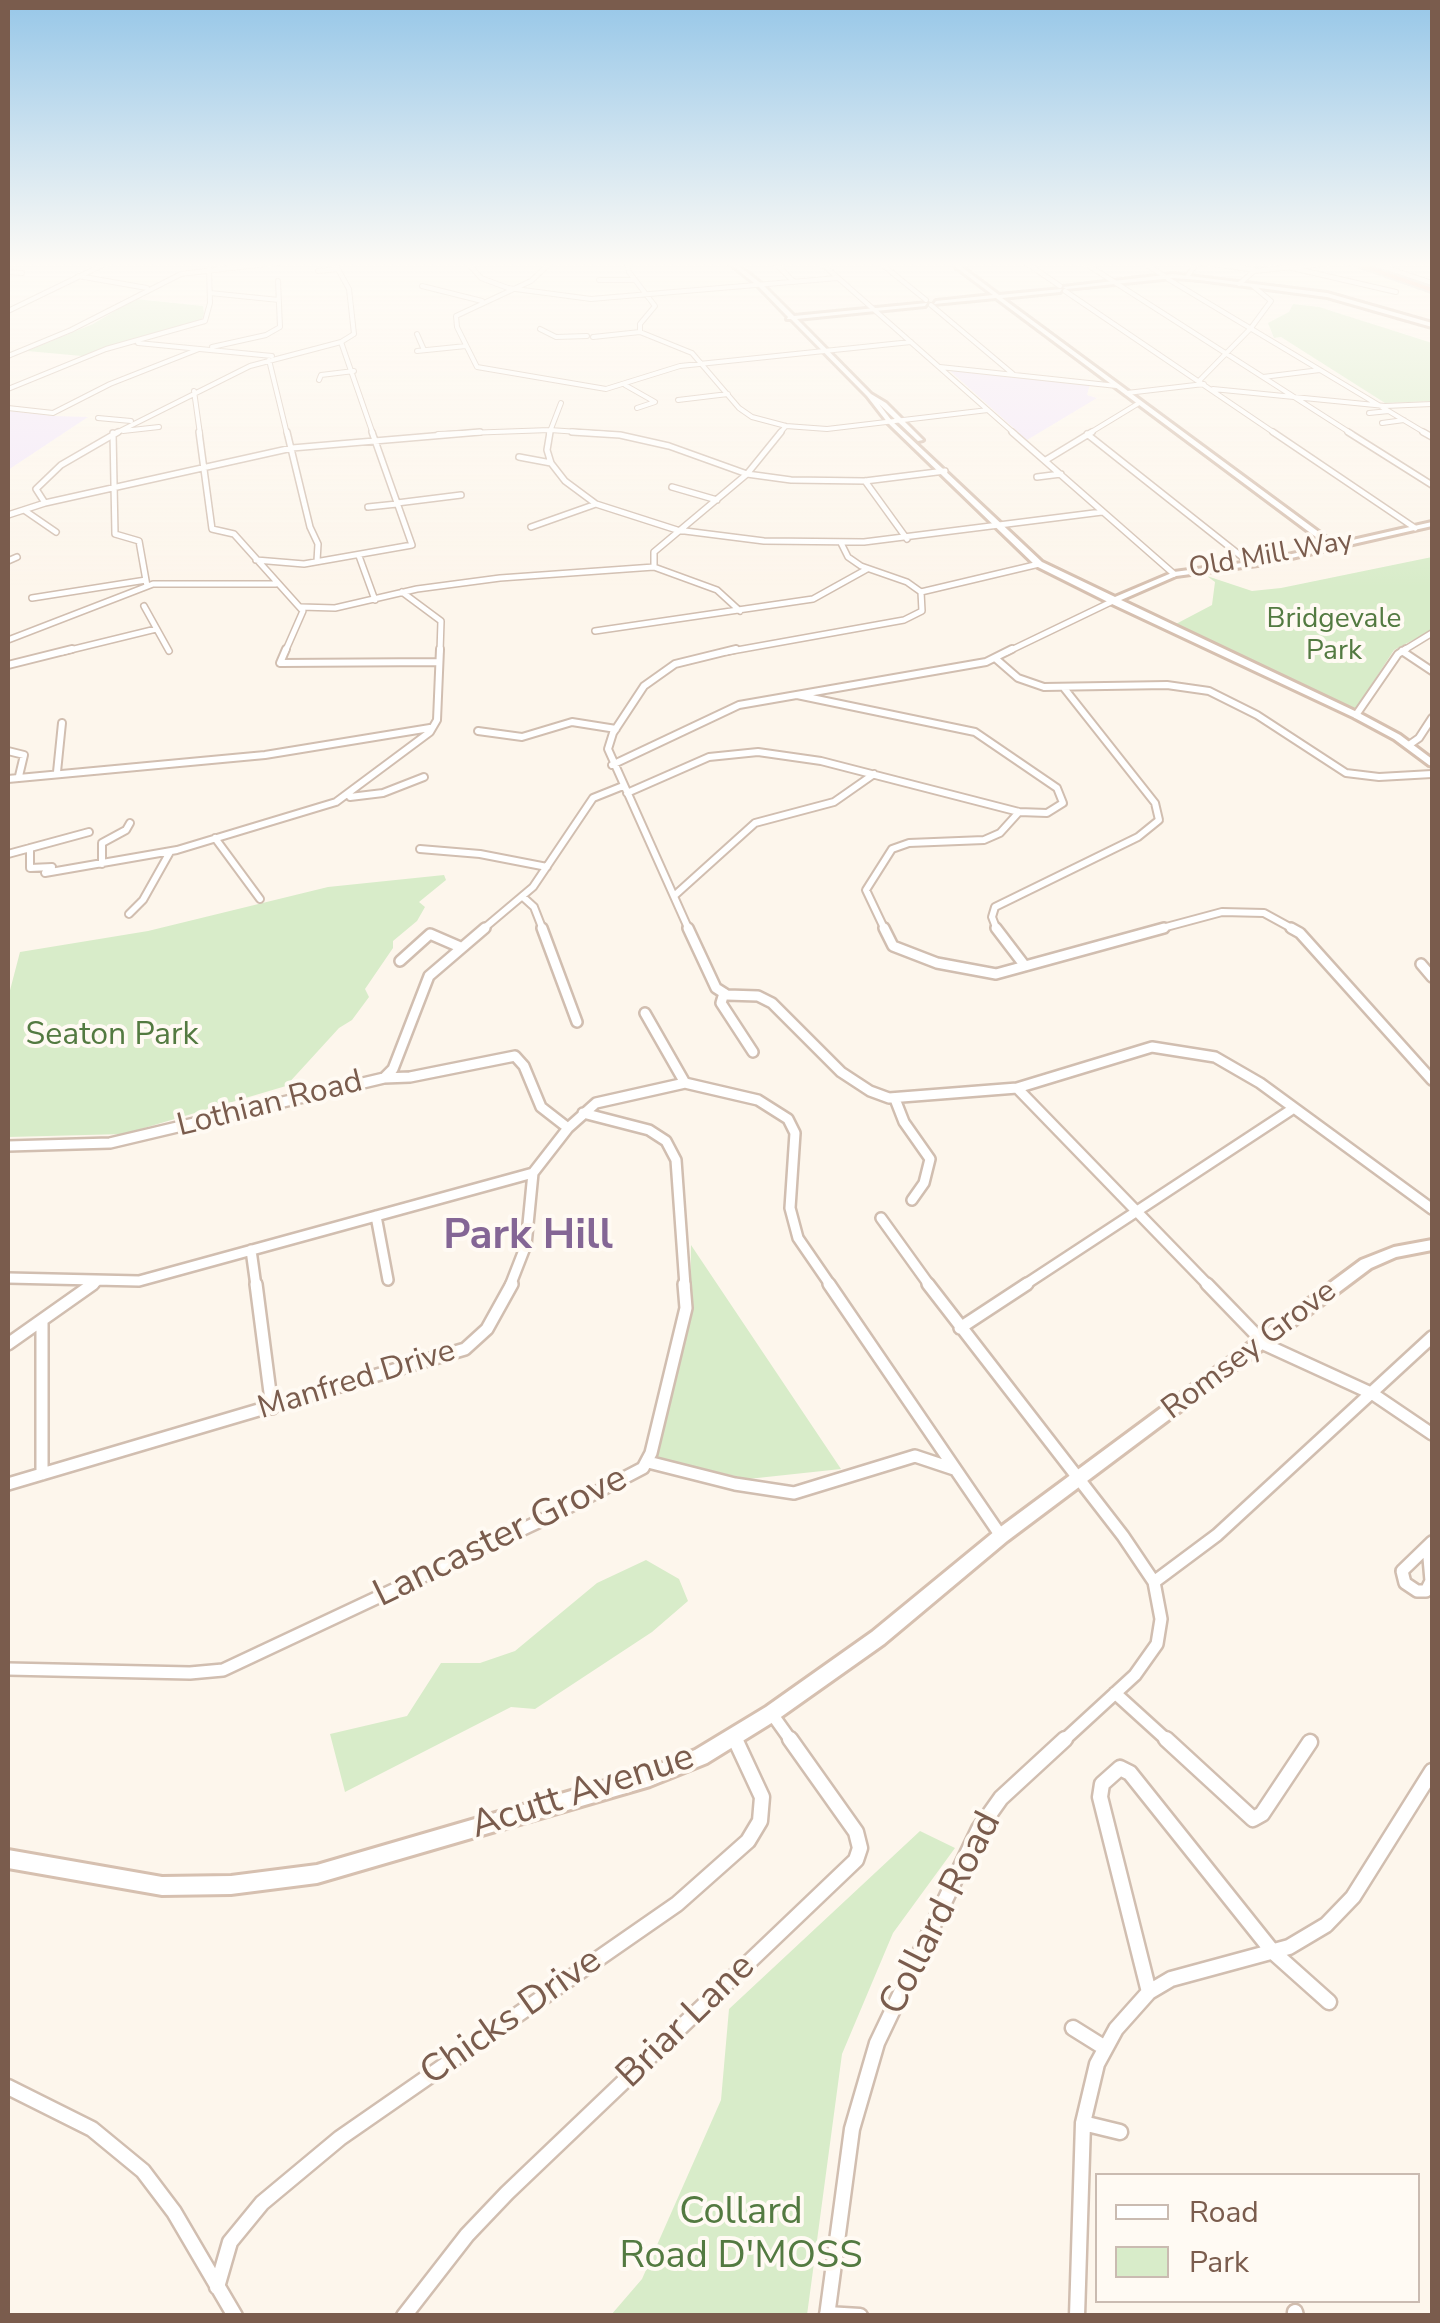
<!DOCTYPE html>
<html>
<head>
<meta charset="utf-8">
<style>
	body { margin:0 }
	#map { position:relative; width:1440px; height:2323px; overflow:hidden; background:#fdf6ec; font-family:"Nunito Sans",sans-serif }
	canvas { display:block }
	.frame { position:absolute; inset:0; border:10px solid #7a5c4d; pointer-events:none }
	.legend { position:absolute; left:1095px; top:2173px; width:325px; height:130px; box-sizing:border-box; background:#fffaf3; border:2px solid #cabbb1; margin:0; padding:12px 18px; list-style:none; font-size:30px; color:#7a5c4d }
	.legend li { display:flex; align-items:center; gap:20px; height:50px }
	.legend b { width:50px; border:2px solid #cabbb1 }
</style>
</head>
<body>
<div id="map">
<canvas width="1440" height="2323"></canvas>
<div class="frame"></div>
<ul class="legend">
<li><b style="height:12px;background:#fff"></b>Road</li>
<li><b style="height:28px;background:#d8ecc9"></b>Park</li>
</ul>
</div>
<script>
const g = document.querySelector('canvas').getContext('2d');
g.lineJoin = 'round';
function fill(path, color) {
  g.fillStyle = color;
  g.fill(path, 'evenodd');
}
function toPath(rows) {
  const path = new Path2D();
  for (const r of rows) {
    path.moveTo(r[0], r[1]);
    for (let i = 2; i < r.length; i += 2) path.lineTo(r[i], r[i + 1]);
  }
  return path;
}
function trace(path, color, width, dash) {
  g.strokeStyle = color;
  g.lineWidth = width;
  g.lineCap = dash ? 'butt' : 'round';
  g.setLineDash(dash || []);
  g.stroke(path);
}
function drawText(font, color, halo, rows, align = 'center') {
  g.font = font + ' "Nunito Sans",sans-serif';
  g.lineWidth = 8;
  g.setLineDash([]);
  g.textBaseline = 'middle';
  g.strokeStyle = halo;
  g.fillStyle = color;
  for (const [text, x, y, turn = 0] of rows) {
    g.save();
    g.translate(x, y);
    g.rotate((+turn || 0) * Math.PI / 180);
    g.textAlign = isNaN(turn) ? turn : align;
    if (halo) g.strokeText(text, 0, 0);
    g.fillText(text, 0, 0);
    g.restore();
  }
}
fill(toPath([
	[948,369,1090,384,1087,395,1097,398,1027,440],
	[8,411,53,416,88,417,8,470]
]), '#f3e8fa');
fill(toPath([
	[135,299,203,306,204,313,202,320,183,328,82,356,27,351,93,324],
	[1293,304,1319,307,1432,343,1432,401,1385,403,1281,337,1274,338,1268,323,1289,312],
	[1432,557,1432,630,1394,650,1355,710,1174,625,1212,605,1215,582,1207,576,1252,591,1281,588],
	[444,875,446,880,419,902,425,907,417,921,393,941,393,948,365,989,369,997,352,1020,339,1028,286,1086,124,1134,8,1137,8,998,20,952,148,931,328,887],
	[691,1245,841,1469,748,1479,657,1458,690,1305],
	[646,1560,679,1579,688,1601,652,1632,535,1709,511,1707,345,1792,330,1734,407,1716,441,1663,480,1663,515,1651,597,1583],
	[920,1831,955,1848,893,1933,842,2054,807,2315,611,2315,642,2279,721,2100,729,2009]
]), '#d8ecc9');
const streetFar5 = toPath([
	[467,262,481,278,508,288,591,299,838,278],
	[551,262,531,281,456,316,457,327,477,367,606,389,680,366,911,342],
	[627,262,629,272,655,306,640,324,640,332,692,353,739,408,752,417,786,426,827,429,988,410],
	[774,262,794,282],
	[820,262,1015,434],
	[879,262,926,300],
	[1025,262,1060,286],
	[1083,262,1352,434],
	[1142,262,1166,277],
	[1199,262,1255,270],
	[1369,262,1432,283],
	[1288,267,1396,292],
	[318,271,338,269],
	[8,272,22,273],
	[78,276,147,288],
	[1187,277,1197,262],
	[1168,279,1427,434],
	[599,280,635,280],
	[1239,284,1254,271,1333,263],
	[422,286,482,301],
	[1065,291,1276,434],
	[210,293,279,300],
	[931,305,1013,374],
	[8,311,109,262],
	[540,329,556,337,587,336],
	[417,334,424,350],
	[593,337,640,332],
	[341,342,373,434],
	[138,343,272,356],
	[212,347,266,335,280,327,278,281],
	[417,351,466,346],
	[8,356,71,330,181,274,282,262],
	[269,360,287,434],
	[940,367,1117,386],
	[1263,377,1320,370],
	[319,380,321,375,354,371],
	[1199,381,1251,328,1271,301,1253,286],
	[625,385,655,402,637,408],
	[8,389,106,349,205,321,210,303,209,269],
	[1213,389,1385,406,1432,404],
	[194,391,200,434],
	[1127,393,1204,384],
	[678,400,728,394],
	[8,408,53,413,110,384,199,349],
	[1369,413,1389,411],
	[98,418,131,421],
	[1382,423,1404,420],
	[123,431,159,427],
	[114,434,250,366,341,342,354,334,349,289,334,262],
	[438,434,550,430,607,434],
	[549,434,561,403],
	[779,434,786,426],
	[1088,434,1139,403]
]);
const streetFar4 = toPath([
	[199,432,212,529,234,534,303,611,285,652],
	[287,432,310,527,318,544,317,561],
	[550,432,547,450,551,463,565,481,596,504,677,530,764,541,864,542,1102,512],
	[572,432,620,435,669,446,747,474,791,480,865,481,945,471],
	[1012,432,1174,574],
	[1273,432,1415,528],
	[1348,432,1432,485],
	[1423,432,1432,437],
	[113,433,115,534,139,541,147,586],
	[1087,434,1251,564],
	[519,457,551,463],
	[1046,460,1092,432],
	[1037,477,1061,474],
	[865,481,907,539],
	[672,487,717,500],
	[45,503,36,489,61,465,118,432],
	[397,503,461,495],
	[368,507,397,504],
	[24,510,56,532],
	[8,515,45,503,292,448,480,432],
	[531,527,596,504],
	[841,543,848,557,861,566,907,582,921,592],
	[359,556,375,600],
	[256,560,304,564,412,545,372,432],
	[8,561,17,557],
	[402,592,441,621,440,652],
	[921,592,1039,564],
	[32,598,146,580],
	[144,606,169,651],
	[301,607,335,608,417,589,500,578,654,567],
	[740,611,717,590,654,567,654,552,747,474,781,432],
	[595,631,813,599,867,569],
	[8,640,153,584,276,584],
	[62,652,156,629],
	[726,652,904,620,922,611,921,592],
	[1007,652,1113,601],
	[1401,652,1432,633]
]);
const streetFar3 = toPath([
	[286,649,280,663,439,662],
	[1402,651,1432,671],
	[995,658,1018,678,1044,687,1167,685,1209,691,1257,715,1346,773,1379,777,1432,774],
	[8,665,72,649],
	[1356,715,1398,654,1406,649],
	[478,731,522,737,572,722,616,729],
	[1409,745,1419,738,1432,718],
	[8,751,24,755,19,776],
	[612,765,739,705,986,662,1012,649],
	[57,772,62,723],
	[8,779,265,755,430,728],
	[627,793,709,757,758,752,821,761,1019,812,1047,813,1063,803,1057,788,975,732,797,695],
	[350,797,383,793,424,777],
	[215,838,260,899],
	[30,848,30,868,52,867],
	[420,849,480,854,547,867],
	[8,854,89,832],
	[102,864,102,843,126,830,130,823],
	[45,873,177,850,336,802,430,732,437,720,440,649],
	[674,896,755,823,834,802,874,774],
	[523,897,534,907,543,930],
	[129,914,143,900,170,852],
	[482,930,533,887,593,798,623,786],
	[689,930,608,749,613,733,644,686,675,664,736,649],
	[885,930,866,890,892,849,909,843,984,840,1000,833,1019,812],
	[997,930,992,917,995,907,1138,837,1159,820,1155,803,1064,688],
	[1155,930,1222,912,1264,913,1295,930]
]);
const streetFar2 = toPath([
	[542,928,577,1022],
	[688,928,716,988,727,995,758,996,772,1003,841,1072,870,1091,889,1098,1017,1088,1152,1047,1215,1057,1260,1083,1432,1209],
	[884,928,893,946,937,963,996,974,1164,928],
	[996,928,1025,966],
	[1291,928,1300,933,1432,1080],
	[400,961,430,934,460,947],
	[1421,964,1432,977],
	[724,993,721,1003,753,1052],
	[645,1013,685,1083],
	[384,1078,410,1077,515,1056,524,1066,541,1107,568,1128],
	[1017,1088,1209,1286],
	[895,1099,904,1122,930,1159,924,1183,912,1200],
	[583,1113,649,1130,666,1141,676,1160,685,1286],
	[8,1146,110,1143,384,1078,393,1069,429,976,485,928],
	[376,1216,388,1280],
	[881,1218,930,1286],
	[251,1250,256,1286],
	[8,1278,139,1281,533,1173],
	[90,1286,96,1282],
	[510,1286,526,1245,533,1173,568,1128,596,1103,685,1083,758,1100,788,1119,795,1133,790,1208,798,1238,831,1286],
	[1023,1286,1294,1108]
]);
const streetFar1 = toPath([
	[256,1284,272,1408],
	[829,1284,1001,1536],
	[928,1284,1123,1536,1154,1582,1161,1619,1157,1644,1135,1675,1062,1742],
	[1207,1284,1266,1345,1373,1394,1432,1434],
	[42,1321,42,1474],
	[960,1328,1027,1284],
	[8,1344,93,1284],
	[648,1462,735,1484,794,1493,915,1456,954,1469],
	[8,1484,465,1349,487,1329,512,1284],
	[1428,1546,1431,1581,1426,1591,1417,1591,1405,1583,1402,1571,1432,1542],
	[1154,1582,1217,1535,1432,1337],
	[8,1669,190,1673,223,1670,555,1514,643,1468,651,1453,686,1308,684,1284],
	[1115,1693,1169,1742],
	[772,1714,792,1742],
	[734,1737,736,1742]
]);
const street = toPath([
	[1166,1739,1253,1819,1262,1814,1310,1742],
	[1149,1992,1100,1797,1102,1784,1120,1768,1130,1773,1273,1952,1329,2002],
	[1073,2028,1105,2048],
	[8,2087,92,2129,143,2171,174,2212,235,2316],
	[1083,2123,1120,2132],
	[217,2287,230,2242,262,2203,340,2138,677,1904,748,1841,760,1821,762,1797,735,1739],
	[1295,2312,1296,2316],
	[827,2314,860,2316],
	[404,2316,467,2235,507,2193,856,1860,860,1848,856,1832,790,1739],
	[827,2316,852,2129,877,2043,979,1829,1001,1798,1065,1739],
	[1077,2316,1083,2123,1097,2064,1116,2029,1149,1992,1171,1979,1289,1947,1326,1925,1353,1897,1432,1771]
]);
const secondary = toPath([
	[728,262,734,262,763,285,794,316,927,303,925,306,797,319,871,394,886,403,923,440,918,441,879,404,892,421,1042,562,1115,597,1174,572,1265,560,1328,546,996,298,934,304,936,301,993,295,949,262,955,262,999,295,1062,289,1060,292,1002,298,1335,544,1432,522,1432,526,1265,564,1176,576,1121,600,1359,713,1400,735,1432,759,1432,766,1429,765,1394,739,1353,717,1110,603,1036,566,888,423,867,396,791,319,787,319,788,317,759,287,728,262],
	[1173,274,1327,293,1432,323,1432,327,1327,297,1200,280,1173,278,1066,289,1063,287,1173,274],
	[1432,1240,1432,1250,1396,1257,1371,1268,1007,1541,884,1644,778,1719,707,1763,650,1786,317,1883,231,1894,162,1895,8,1868,8,1850,162,1877,231,1876,317,1865,650,1768,695,1750,766,1707,872,1632,995,1531,1361,1260,1394,1247,1432,1240]
]);
const highway = toPath([
	[1346,262,1357,262,1432,288,1432,292,1346,262]
]);
trace(streetFar5, '#d1beb0', 6);
trace(streetFar4, '#d1beb0', 8);
trace(streetFar3, '#d1beb0', 10);
trace(streetFar2, '#d1beb0', 14);
trace(streetFar1, '#d1beb0', 16);
trace(street, '#d1beb0', 19);
trace(secondary, '#d6c0b0', 6);
trace(highway, '#dad1cd', 4);
trace(streetFar5, '#fff', 4);
trace(streetFar4, '#fff', 5);
trace(streetFar3, '#fff', 6);
trace(streetFar2, '#fff', 9);
trace(streetFar1, '#fff', 11);
trace(street, '#fff', 14);
fill(secondary, '#fff');
fill(highway, '#f7b7a3');
const sky = g.createLinearGradient(0, 0, 0, 588);
sky.addColorStop(0, '#97c7e8');
sky.addColorStop(0.45, '#fefbf6');
sky.addColorStop(1, '#fefbf600');
g.fillStyle = sky;
g.fillRect(0, 0, 1440, 588);
drawText('28px', '#7a5c4d', '#fffaf3', [
	["Old Mill Way",1271,556,-10]
]);
drawText('28px', '#537a41', '#fffaf3', [
	["Bridgevale",1334,620],
	["Park",1334,652]
]);
drawText('32px', '#537a41', '#fffaf3', [
	["Seaton Park",112,1036]
]);
drawText('32px', '#7a5c4d', '#fffaf3', [
	["Lothian Road",270,1105,-14],
	["Romsey Grove",1250,1351,-37],
	["Manfred Drive",357,1381,-17]
]);
drawText('38px', '#7a5c4d', '#fffaf3', [
	["Lancaster Grove",501,1538,-26],
	["Acutt Avenue",583,1793,-18],
	["Collard Road",942,1914,-63],
	["Chicks Drive",512,2018,-35],
	["Briar Lane",687,2022,-44]
]);
drawText('38px', '#537a41', '#fffaf3', [
	["Collard",741,2214],
	["Road D'MOSS",741,2258]
]);
drawText('bold 42px', '#846695', '#fffaf3', [
	["Park Hill",528,1238]
]);
</script>
</body>
</html>
